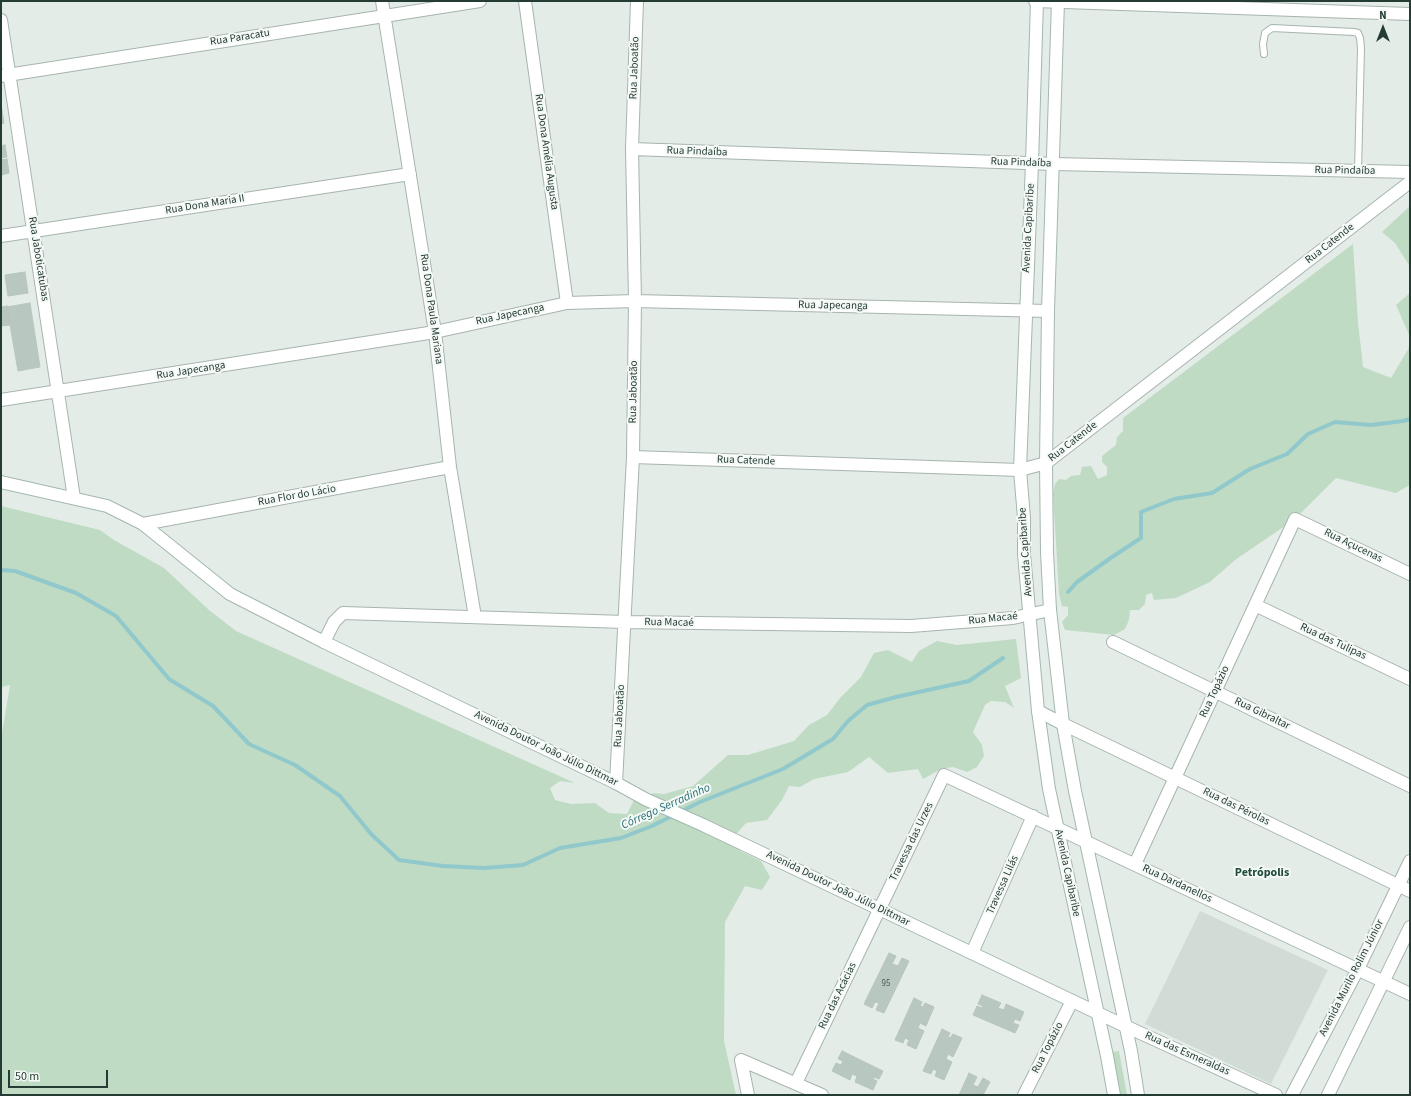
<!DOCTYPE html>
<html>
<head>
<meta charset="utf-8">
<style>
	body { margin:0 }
	#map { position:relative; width:1411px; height:1096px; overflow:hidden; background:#e4ece8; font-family:"Source Sans 3",sans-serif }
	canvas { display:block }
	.frame { position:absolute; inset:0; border:2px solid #253c34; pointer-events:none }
	.north { position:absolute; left:1363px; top:8px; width:40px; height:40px; -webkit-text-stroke:3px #f4f9f6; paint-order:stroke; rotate:0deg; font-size:11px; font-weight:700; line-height:16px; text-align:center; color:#253c34 }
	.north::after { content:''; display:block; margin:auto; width:14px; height:18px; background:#253c34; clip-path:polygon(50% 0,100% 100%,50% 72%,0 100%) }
	.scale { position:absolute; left:8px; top:1070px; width:100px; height:18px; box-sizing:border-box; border:2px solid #253c34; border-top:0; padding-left:5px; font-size:12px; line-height:14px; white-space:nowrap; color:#253c34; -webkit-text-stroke:3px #f4f9f6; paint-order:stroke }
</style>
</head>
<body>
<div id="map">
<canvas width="1411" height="1096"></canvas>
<div class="frame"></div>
<div class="north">N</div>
<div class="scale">50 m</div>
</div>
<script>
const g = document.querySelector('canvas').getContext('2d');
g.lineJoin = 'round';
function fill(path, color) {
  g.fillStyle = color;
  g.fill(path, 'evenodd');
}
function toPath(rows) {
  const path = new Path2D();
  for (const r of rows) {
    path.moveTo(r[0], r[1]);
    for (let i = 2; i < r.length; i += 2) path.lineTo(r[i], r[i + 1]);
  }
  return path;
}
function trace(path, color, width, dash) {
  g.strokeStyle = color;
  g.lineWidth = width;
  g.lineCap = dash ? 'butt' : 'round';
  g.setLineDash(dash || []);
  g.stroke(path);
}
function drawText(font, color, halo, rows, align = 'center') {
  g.font = font + ' "Source Sans 3",sans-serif';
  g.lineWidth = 4;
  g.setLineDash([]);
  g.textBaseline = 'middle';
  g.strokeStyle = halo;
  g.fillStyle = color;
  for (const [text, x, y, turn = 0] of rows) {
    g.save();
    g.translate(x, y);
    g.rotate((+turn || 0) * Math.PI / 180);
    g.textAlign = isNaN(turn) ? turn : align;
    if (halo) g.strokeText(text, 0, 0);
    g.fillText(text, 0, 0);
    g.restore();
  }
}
fill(toPath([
	[1200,911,1328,970,1271,1084,1145,1024]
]), '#d2dcd7');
fill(toPath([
	[1410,206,1410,267,1395,243,1382,232],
	[1353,244,1358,322,1363,367,1391,378,1410,346,1410,485,1396,493,1336,478,1295,519,1235,560,1210,582,1176,598,1154,600,1152,593,1146,595,1145,604,1139,610,1130,610,1129,620,1125,629,1114,635,1065,630,1062,622,1068,615,1068,607,1062,606,1059,594,1053,493,1055,484,1059,479,1066,480,1071,476,1080,475,1082,467,1091,466,1098,479,1107,475,1107,467,1102,462,1102,456,1116,445,1117,437,1123,431,1123,418],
	[1410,293,1410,337,1396,305],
	[1,506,100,530,114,540,164,568,209,610,236,631,575,783,560,781,550,788,555,800,571,804,595,803,609,813,627,814,634,800,654,793,664,794,693,786,728,755,748,755,794,741,809,725,827,715,840,698,861,677,874,653,888,650,912,662,919,651,937,641,957,645,1016,639,1021,678,1005,686,1014,708,1005,702,991,701,985,705,973,732,982,745,984,756,977,767,967,772,953,767,941,769,923,779,918,769,888,773,869,757,848,772,814,779,800,787,789,786,782,800,767,820,746,823,732,839,740,851,761,861,770,877,762,890,745,886,725,922,724,1041,736,1095,1,1095,1,739,10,685,1,687],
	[1119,1051,1127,1095,1118,1095,1110,1052]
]), '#bfdbc4');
trace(toPath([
	[1,570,15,571,76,593,116,616,169,679,213,706,249,744,295,765,340,796,371,834,399,860,443,866,484,868,523,865,560,848,621,838,652,826,700,802,783,769,833,739,848,721,867,705,896,697,969,681,1003,658],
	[1068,592,1077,582,1112,557,1141,538,1141,512,1174,499,1212,493,1250,469,1287,454,1308,434,1335,422,1371,425,1403,421,1410,419]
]), '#91c8cc', 4);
const building = toPath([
	[1,104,4,123,1,124,1,104],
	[5,145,7,157,1,158,1,146,5,145],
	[7,159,9,173,1,175,1,160,7,159],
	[25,272,28,293,8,296,5,275,25,272],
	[30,303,40,367,18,371,7,307,30,303],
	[7,306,10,325,1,326,1,307,7,306],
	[889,953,896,956,892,964,898,966,902,958,909,961,884,1013,876,1010,879,1003,875,1002,872,1008,864,1004,889,953],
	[982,995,1001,1003,998,1008,1004,1010,1006,1004,1024,1012,1020,1021,1015,1019,1013,1023,1019,1025,1015,1033,973,1015,977,1006,982,1008,983,1006,978,1004,982,995],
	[914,998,922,1002,920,1006,923,1007,925,1003,934,1007,926,1026,920,1023,918,1028,924,1031,916,1049,907,1045,909,1040,905,1038,903,1043,895,1040,914,998],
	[942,1029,950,1033,948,1037,950,1038,953,1034,962,1038,953,1057,948,1054,946,1059,952,1062,944,1080,935,1076,937,1071,933,1069,931,1074,923,1071,942,1029],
	[842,1051,883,1071,879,1079,874,1077,873,1079,877,1081,873,1090,855,1082,857,1076,852,1074,850,1080,832,1071,836,1063,841,1065,843,1061,838,1059,842,1051],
	[969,1073,977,1077,973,1085,978,1087,983,1078,990,1082,983,1095,959,1095,969,1073]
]);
fill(building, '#b9c7c1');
trace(building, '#b7c5be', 1);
const service = toPath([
	[1264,54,1263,44,1265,33,1272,28,1354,32,1358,33,1360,38,1361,48,1358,171]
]);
const minor = toPath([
	[382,1,435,332,450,467,475,617],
	[525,1,567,303],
	[1035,1,1410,14],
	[1,20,74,498],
	[1,76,480,1],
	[632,149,1054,164,1410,172],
	[1,236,410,174],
	[1,400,435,332,567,303,635,301,1048,311],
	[633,457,1020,470,1046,463,1410,182],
	[143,524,450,467],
	[1255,605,1410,679],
	[324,642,334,622,343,613,625,622,911,626,1013,618,1050,610],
	[1113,642,1410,786],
	[1038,711,1063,724,1410,891],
	[616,783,633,457,635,301,632,149,637,1],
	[1135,864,1295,519,1410,574],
	[972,953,1033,816],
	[1125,1026,1276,1095],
	[741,1060,822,1095],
	[741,1060,748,1095],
	[796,1083,944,775,1410,994],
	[1024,1095,1072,1001]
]);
const tertiary = toPath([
	[1292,1095,1358,969,1410,861],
	[1328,1095,1410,927]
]);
const secondary = toPath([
	[1037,1,1032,163,1020,470,1024,518,1024,554,1038,711,1049,789,1107,1056,1114,1095],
	[1058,1,1048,311,1046,463,1047,552,1050,610,1063,724,1075,791,1131,1051,1138,1095],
	[1,482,107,506,143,524,230,594,324,642,616,783,645,799,703,825,1125,1026]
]);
trace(service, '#a7b4ae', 8);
trace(minor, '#a7b4ae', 14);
trace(tertiary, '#a7b4ae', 14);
trace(secondary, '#a3b7af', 14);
trace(service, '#fff', 6);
trace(minor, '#fff', 12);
trace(tertiary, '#fff', 12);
trace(secondary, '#fff', 12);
drawText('9px', '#4a5f57', null, [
	["95",886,984]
]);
drawText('11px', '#253c34', '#f4f9f6', [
	["Rua Paracatu",240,38,-9],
	["Rua Jaboatão",635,68,-88],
	["Rua Dona Amélia Augusta",546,152,82],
	["Rua Pindaíba",697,152,2],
	["Rua Pindaíba",1021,163,2],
	["Rua Pindaíba",1345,171,1],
	["Rua Dona Maria II",205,205,-9],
	["Avenida Capibaribe",1029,228,-87],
	["Rua Catende",1330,244,-38],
	["Rua Jaboticatubas",38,259,81],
	["Rua Japecanga",833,306,1],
	["Rua Dona Paula Mariana",431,309,82],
	["Rua Japecanga",510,315,-12],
	["Rua Japecanga",191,371,-9],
	["Rua Jaboatão",634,392,-89],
	["Rua Catende",1073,442,-38],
	["Rua Catende",746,461,2],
	["Rua Flor do Lácio",297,496,-10],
	["Rua Açucenas",1353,546,26],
	["Avenida Capibaribe",1026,552,-94],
	["Rua Macaé",993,619,-6],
	["Rua Macaé",669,623,1],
	["Rua das Tulipas",1333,642,25],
	["Rua Topázio",1215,692,-65],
	["Rua Gibraltar",1262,714,26],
	["Rua Jaboatão",620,716,-87],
	["Avenida Doutor João Júlio Dittmar",546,749,26],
	["Rua das Pérolas",1236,807,26],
	["Travessa das Urzes",912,842,-64],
	["Avenida Capibaribe",1067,873,78],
	["Rua Dardanellos",1177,884,25],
	["Travessa Lilás",1003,885,-66],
	["Avenida Doutor João Júlio Dittmar",838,889,26],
	["Avenida Murilo Rolim Júnior",1352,978,-63],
	["Rua das Acácias",838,996,-64],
	["Rua Topázio",1048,1048,-63],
	["Rua das Esmeraldas",1187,1054,24]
]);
drawText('italic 12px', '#246d73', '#f4f9f6', [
	["Córrego Serradinho",666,807,-24]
]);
drawText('bold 12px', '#224d3f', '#f4f9f6', [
	["Petrópolis",1262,873]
]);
</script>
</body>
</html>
